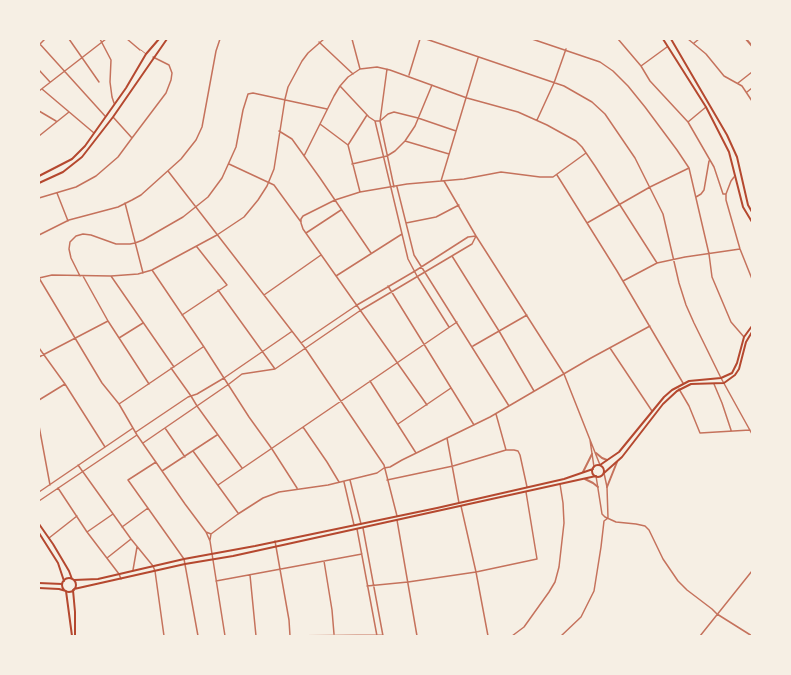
<!DOCTYPE html>
<html>
<head>
<meta charset="utf-8">
<style>
	body { margin:0 }
	#map { position:relative; width:791px; height:675px; overflow:hidden; background:#f6efe4; font-family:Cabin,sans-serif }
	canvas { display:block }
	.frame { position:absolute; inset:0; border:40px solid #f6efe4; pointer-events:none }
</style>
</head>
<body>
<div id="map">
<canvas width="791" height="675"></canvas>
<div class="frame"></div>
</div>
<script>
const g = document.querySelector('canvas').getContext('2d');
g.lineJoin = 'round';
function toPath(rows) {
  const path = new Path2D();
  for (const r of rows) {
    if (r.length === 3) {
      path.moveTo(r[0] + r[2], r[1]);
      path.arc(r[0], r[1], r[2], 0, 2 * Math.PI);
      continue;
    }
    path.moveTo(r[0], r[1]);
    for (let i = 2; i < r.length; i += 2) path.lineTo(r[i], r[i + 1]);
  }
  return path;
}
function trace(path, color, width, dash) {
  g.strokeStyle = color;
  g.lineWidth = width;
  g.lineCap = dash ? 'butt' : 'round';
  g.setLineDash(dash || []);
  g.stroke(path);
}
trace(toPath([
	[141,50,146,54]
]), '#c5725c', 1);
trace(toPath([
	[69,39,99,82],
	[100,39,111,60,110,82,112,97,114,103],
	[127,39,140,50],
	[352,39,360,69],
	[426,39,564,86,592,102,605,114,635,158,663,214,679,283,686,305,694,323,721,378,752,434],
	[532,39,600,62,613,71,628,86,645,107,677,150,689,168,709,254,712,277,731,322,744,337],
	[618,39,641,66,650,81,688,122,714,167,723,194,726,194,731,181,734,177],
	[688,39,706,54,724,76,742,86,752,101],
	[319,42,353,74],
	[39,43,105,116],
	[694,43,699,39],
	[39,45,45,39],
	[641,66,667,47],
	[387,69,380,121,394,187],
	[39,70,50,82],
	[409,75,420,39],
	[738,83,752,72],
	[340,86,369,117,375,121,380,121,388,114,394,112,418,118,456,131],
	[42,89,94,133],
	[39,91,106,39],
	[747,92,752,88],
	[39,111,56,121],
	[113,117,132,138,166,93,171,80,172,73,169,65,153,57],
	[537,120,554,83,566,49],
	[375,121,408,259,417,276,449,327],
	[688,122,706,107],
	[320,124,348,145,360,192],
	[279,131,292,139,320,178,371,253],
	[39,136,69,112],
	[405,141,449,154],
	[348,145,367,115],
	[304,156,334,96,340,86,348,77,360,69,377,67,390,70,467,98,518,112,547,125,576,141,582,147,595,166,657,263],
	[229,164,274,185,301,222],
	[352,164,387,156,395,151,405,141,415,126,432,85],
	[168,171,305,348,384,465,397,516],
	[557,175,617,271,683,383],
	[441,181,478,58],
	[444,181,476,236,564,374,600,465],
	[397,187,414,255,509,406],
	[57,193,68,221],
	[726,194,726,200,740,249,752,279],
	[696,197,701,194,704,190,709,161],
	[39,198,76,187,96,176,118,157,132,138],
	[125,203,143,273],
	[406,223,436,217,459,205],
	[587,223,650,187,689,168],
	[306,233,341,210],
	[39,235,69,220,118,207,132,200,141,195,181,159,196,140,202,127,216,51,220,39],
	[452,256,499,331,534,391],
	[152,270,204,347,249,417,272,449,297,488],
	[80,276,71,258,69,249,70,242,76,236,83,234,91,235,116,244,130,244,135,243,143,240,183,217,208,197,222,178,236,147,243,110,248,94,253,93,327,109],
	[83,276,108,321,149,384],
	[111,276,174,367],
	[336,276,402,234],
	[39,278,52,275,111,276,138,274,152,270,217,235,244,217,258,200,267,186,274,169,285,99,288,87,302,61,308,53,324,39],
	[39,278,102,383,119,404,137,435,185,504,206,532,210,541,225,636],
	[623,281,657,263,685,257,740,249],
	[388,286,474,425],
	[218,290,275,369,361,310,472,244,476,236,468,237,415,271,357,305,301,343],
	[264,295,321,255],
	[182,315,227,285,197,247],
	[119,338,143,323],
	[473,346,527,315],
	[39,348,65,384,105,447],
	[610,348,652,411],
	[39,357,108,321],
	[171,368,191,396,197,406,242,468],
	[370,381,416,453],
	[714,384,722,403,731,430],
	[679,389,689,406,700,433,750,430],
	[39,400,65,384],
	[119,404,203,347],
	[427,405,303,229,301,223,301,219,303,216,335,200,360,192,407,184,464,179,501,172,540,177,553,177,586,153],
	[496,414,506,450],
	[398,424,451,388],
	[39,426,50,485],
	[303,427,327,462,339,482],
	[165,428,185,457],
	[136,432,188,397,197,394,224,378,291,332],
	[447,438,459,503],
	[590,440,594,467],
	[143,443,229,384,242,374,275,369],
	[193,451,238,513],
	[156,462,128,480,184,559,198,636],
	[78,465,131,539,153,566,155,571,164,636],
	[162,471,217,435],
	[604,473,607,487,608,518],
	[596,476,602,514,605,517,616,522,636,524,645,526,649,530,663,559,678,581,687,590,712,609,717,614,752,636],
	[350,480,361,524],
	[387,480,453,466,506,450,514,450,518,451,520,455,527,487],
	[344,482,354,525],
	[218,485,457,322],
	[58,488,87,532,119,574,121,579],
	[39,492,133,428],
	[39,501,137,435],
	[461,506,476,572,488,636],
	[397,520,417,636],
	[122,527,148,508],
	[363,528,383,636],
	[357,529,377,636],
	[87,532,113,514],
	[206,532,211,534,210,540],
	[211,534,238,514,263,498,279,492,328,485,377,473,384,468,390,467,402,460,490,417,591,358,650,326],
	[49,538,77,516],
	[275,541,289,620,290,636],
	[107,558,131,539],
	[324,561,332,610,334,634],
	[133,570,137,547],
	[250,575,256,636],
	[216,581,362,554],
	[367,586,408,582,476,572,537,559,526,492],
	[280,636,383,635],
	[512,636,524,627,549,592,555,582,559,567,564,523,563,503,560,484],
	[561,636,581,617,594,591,601,547,604,521,608,518],
	[700,636,752,571]
]), '#c5725c', 1.5);
trace(toPath([
	[746,39,752,46],
	[596,453,602,458,607,460],
	[583,472,592,454],
	[585,479,593,483,598,487],
	[607,487,617,462]
]), '#c5725c', 2);
trace(toPath([
	[663,39,706,107,729,152,743,207,752,222],
	[671,39,727,135,737,157,748,205,752,212],
	[39,176,72,159,85,146,126,88,146,54,159,39],
	[39,183,63,172,82,157,113,117,167,39],
	[600,465,619,452,664,397,672,390,689,381,721,378,732,373,737,363,744,337,752,326],
	[598,471,6],
	[604,473,622,457,663,404,677,391,691,384,724,383,735,375,739,369,746,342,752,332],
	[39,524,53,544,69,571,72,579],
	[39,533,58,563,64,581],
	[69,585,7],
	[74,580,98,579,184,559,255,546,437,508,564,479,593,469],
	[39,583,62,584],
	[39,588,59,589,66,591,72,636],
	[74,589,185,564,233,556,596,476],
	[73,590,75,612,75,636]
]), '#b5482f', 2);
</script>
</body>
</html>
